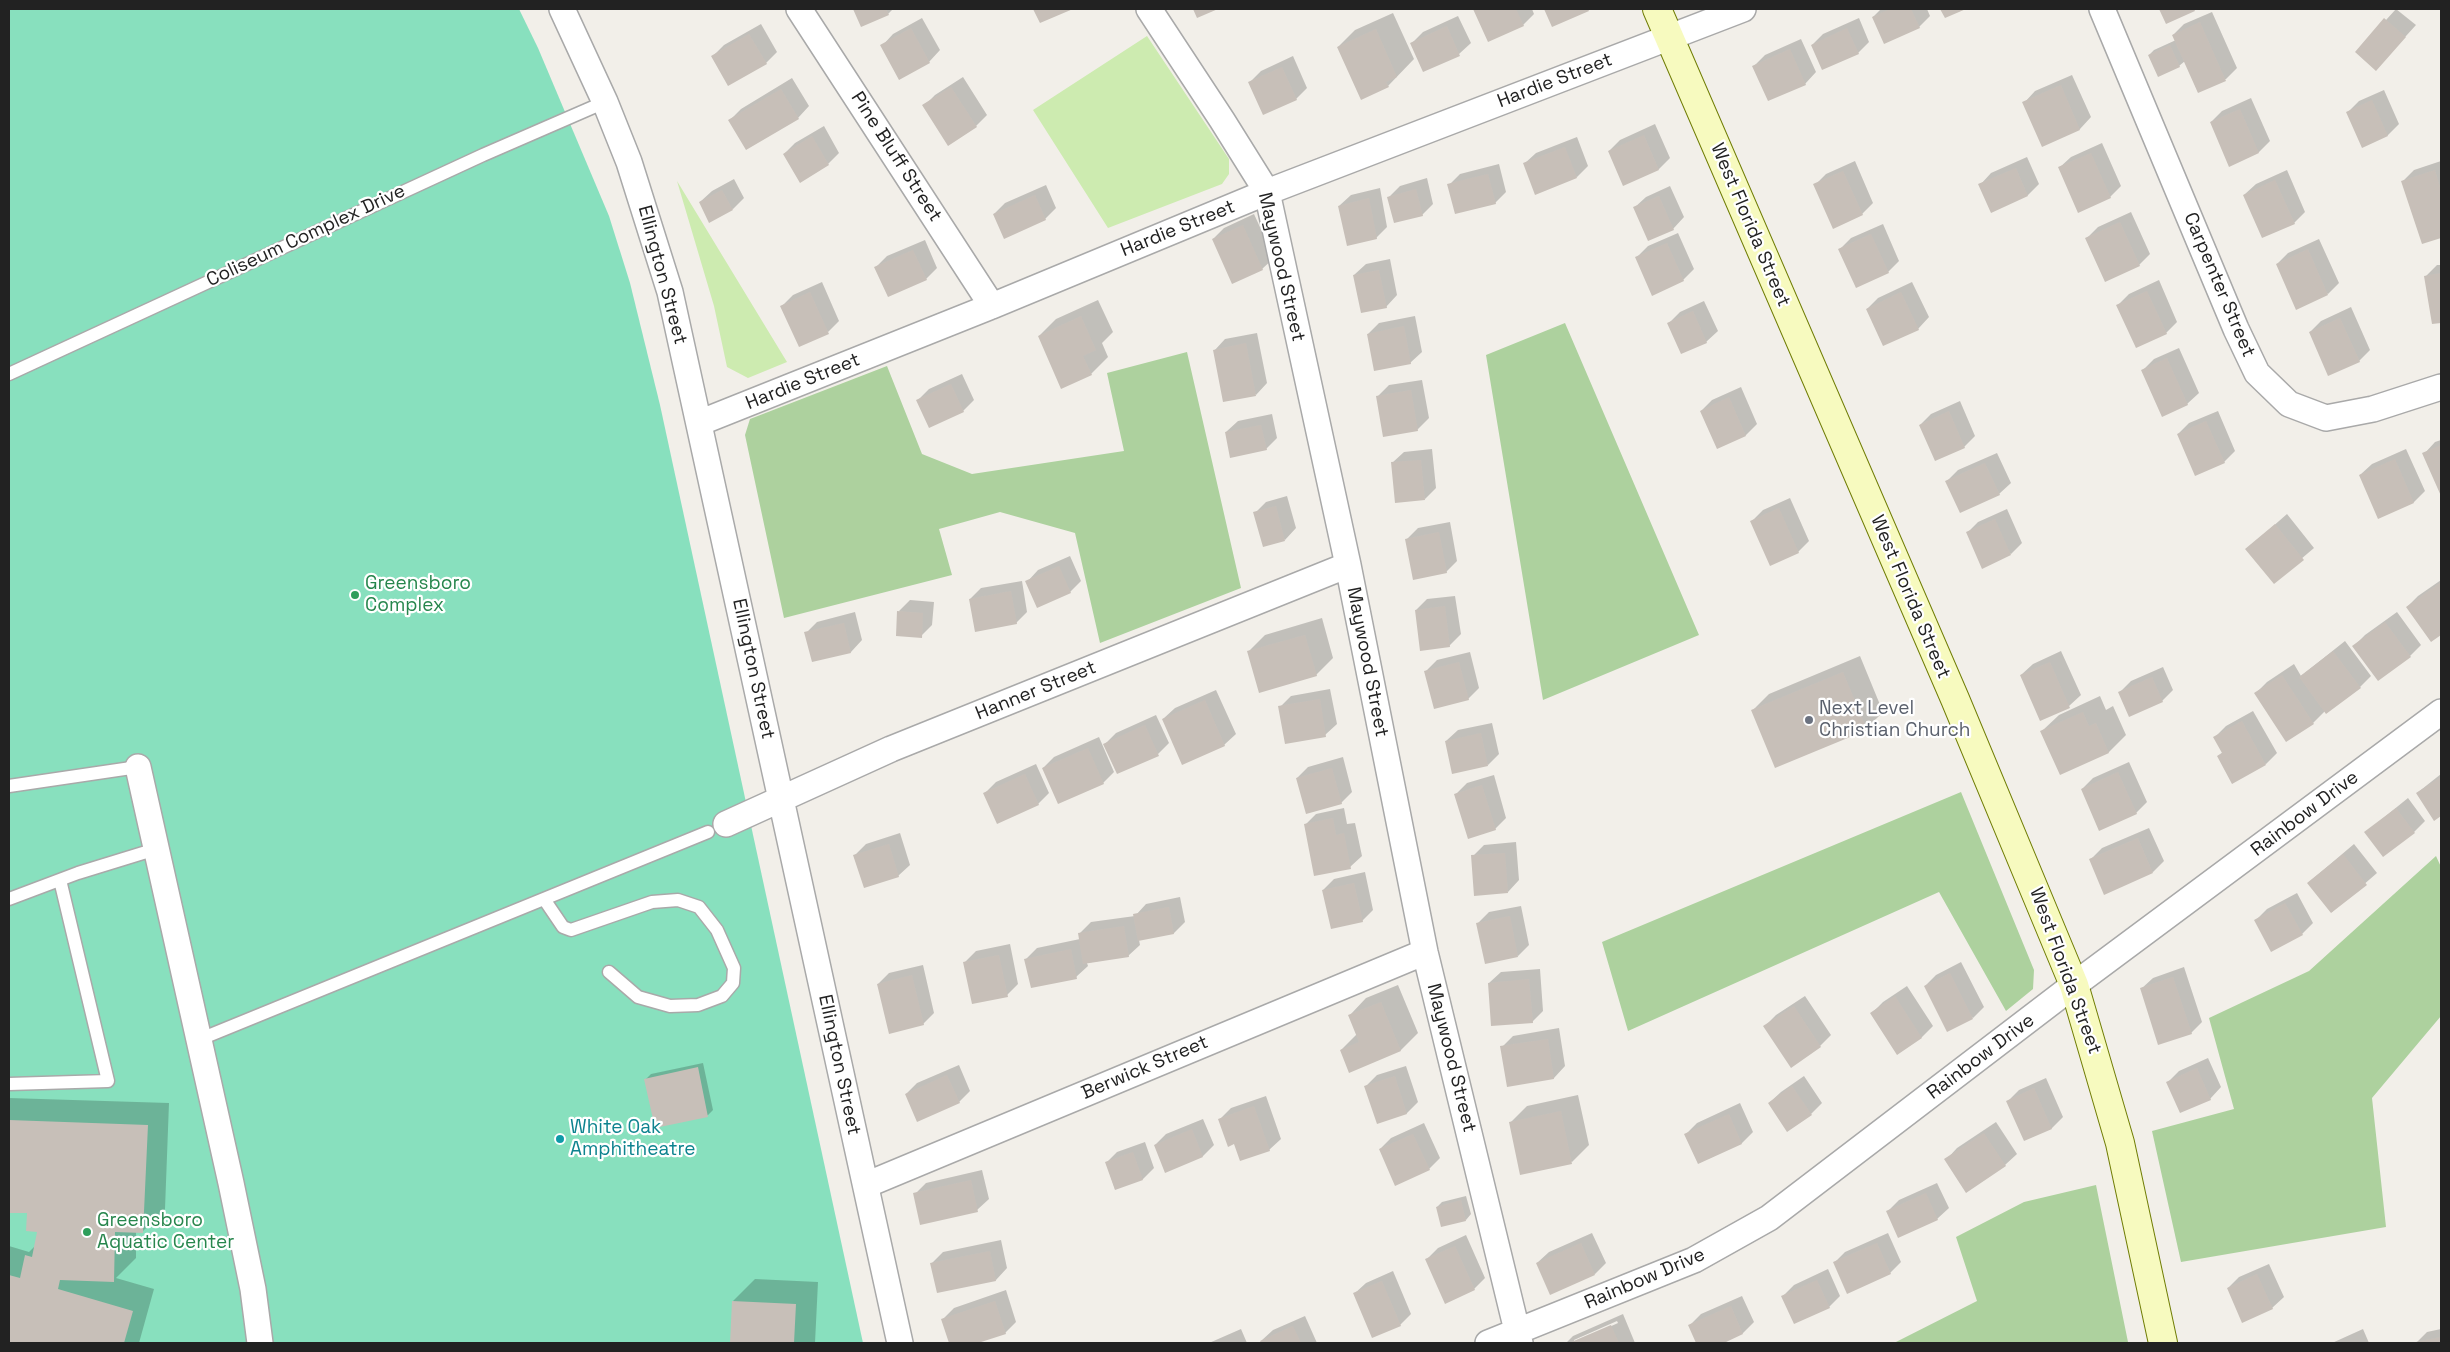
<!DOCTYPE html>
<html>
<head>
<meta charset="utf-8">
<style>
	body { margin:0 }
	#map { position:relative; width:2450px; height:1352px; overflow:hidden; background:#f2efe9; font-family:"Space Grotesk",sans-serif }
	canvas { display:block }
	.frame { position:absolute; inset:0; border:10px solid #222; pointer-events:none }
</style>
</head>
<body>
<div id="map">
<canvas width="2450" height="1352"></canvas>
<div class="frame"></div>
</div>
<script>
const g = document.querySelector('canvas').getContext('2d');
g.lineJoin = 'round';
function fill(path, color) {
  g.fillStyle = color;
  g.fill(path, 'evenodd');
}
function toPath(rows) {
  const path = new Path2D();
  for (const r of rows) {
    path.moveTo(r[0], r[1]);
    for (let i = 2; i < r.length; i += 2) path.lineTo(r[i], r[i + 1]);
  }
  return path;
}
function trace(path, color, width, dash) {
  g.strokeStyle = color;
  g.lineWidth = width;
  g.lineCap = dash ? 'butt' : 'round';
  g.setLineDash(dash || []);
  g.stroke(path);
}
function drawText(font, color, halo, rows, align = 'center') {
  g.font = font + ' "Space Grotesk",sans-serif';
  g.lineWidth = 4.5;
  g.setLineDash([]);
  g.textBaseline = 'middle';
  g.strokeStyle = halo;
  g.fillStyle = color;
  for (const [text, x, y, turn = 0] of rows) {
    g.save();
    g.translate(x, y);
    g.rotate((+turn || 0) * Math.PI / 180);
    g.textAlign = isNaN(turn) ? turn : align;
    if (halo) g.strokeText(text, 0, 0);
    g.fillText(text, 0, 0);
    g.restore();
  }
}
fill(toPath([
	[1147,36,1229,159,1229,174,1222,184,1108,228,1033,110],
	[677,181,787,362,748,378,727,367,714,306]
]), '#cdebb0');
fill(toPath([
	[1565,323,1699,635,1543,700,1486,355],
	[1187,352,1241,588,1100,643,1075,533,1000,512,939,529,952,575,784,618,745,435,750,419,887,366,922,454,972,474,1124,451,1107,373],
	[1961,792,2034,970,2033,989,2006,1011,1939,892,1628,1031,1602,942],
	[2436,856,2441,867,2441,1016,2372,1098,2386,1227,2181,1262,2152,1131,2234,1109,2209,1018,2309,971],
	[2096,1185,2128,1342,1894,1343,1977,1301,1956,1237,2024,1202]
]), '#add19e');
fill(toPath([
	[9,9,519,9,538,48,609,216,630,283,660,405,863,1343,9,1343]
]), '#88e0be');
fill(toPath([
	[854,9,893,9,888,14,862,26],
	[1474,9,1532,9,1534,14,1523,25,1489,40],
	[1881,9,1927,9,1930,16,1919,27,1873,17],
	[2396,9,2416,25,2376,69,2357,52],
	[2212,12,2237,68,2226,79,2198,92,2185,61,2179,66,2149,55,2154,50,2176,40,2173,35,2184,24],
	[1393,13,1414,59,1388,86,1338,47,1355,30],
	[1458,16,1471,43,1459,54,1412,43,1423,32],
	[922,18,940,50,929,62,882,46,893,34],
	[1859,18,1869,42,1858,53,1812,45,1823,34],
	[761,24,777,52,766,63,713,56,724,45],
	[1801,39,1816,72,1805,84,1754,66,1765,55],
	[1293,56,1307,88,1296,99,1250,82,1261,71],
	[2072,75,2091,117,2080,129,2043,145,2024,103,2035,91],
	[963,77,987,115,976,126,924,106,935,95],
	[792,78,809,106,798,118,746,148,730,120,741,109],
	[2384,90,2399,124,2388,135,2363,146,2348,112,2359,101],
	[2251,98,2270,141,2259,152,2230,165,2211,122,2222,111],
	[1655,124,1670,158,1659,169,1624,184,1609,151,1620,140],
	[824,126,839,153,828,164,784,154,795,143],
	[1577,137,1588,166,1577,177,1524,164,1536,153],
	[2102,143,2121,186,2110,197,2059,168,2071,157],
	[2027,157,2039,184,2028,195,1992,211,1980,185,1991,173],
	[1855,161,1873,203,1862,214,1815,185,1826,174],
	[2441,161,2441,237,2423,243,2403,181,2414,170],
	[1499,164,1506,192,1495,203,1449,185,1460,174],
	[2287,170,2305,212,2294,223,2244,195,2256,184],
	[1427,178,1433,204,1422,215,1389,197,1400,186],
	[734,179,744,198,733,209,700,202,712,191],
	[1046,185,1056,208,1045,219,994,214,1005,203],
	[1670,186,1684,217,1673,229,1634,208,1646,197],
	[1380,188,1387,227,1376,238,1339,206,1351,195],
	[2131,212,2150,254,2139,265,2087,238,2098,227],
	[1254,214,1274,258,1262,269,1213,239,1224,228],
	[1883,224,1899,261,1888,272,1840,249,1851,238],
	[1678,233,1694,269,1683,280,1637,257,1648,246],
	[2319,239,2339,283,2328,294,2277,264,2288,253],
	[925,240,937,268,926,279,876,267,887,256],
	[1390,259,1397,295,1386,307,1354,275,1366,264],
	[2437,265,2441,265,2441,322,2433,323,2426,276],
	[2159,280,2177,322,2166,333,2118,305,2129,294],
	[822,282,839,321,828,332,782,306,793,295],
	[1912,282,1929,317,1918,329,1867,309,1878,298],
	[1098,300,1113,332,1102,343,1108,357,1091,374,1039,336,1056,319],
	[1704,301,1718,331,1706,342,1669,323,1680,312],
	[2351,307,2370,350,2359,361,2310,332,2321,321],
	[1415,316,1422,352,1410,363,1368,334,1379,323],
	[1257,333,1267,383,1256,395,1214,351,1225,339],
	[2179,348,2199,393,2187,404,2143,370,2154,359],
	[962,374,974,400,963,411,918,400,929,389],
	[1422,380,1429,418,1417,430,1377,397,1389,385],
	[1741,387,1757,424,1746,435,1717,447,1701,411,1712,400],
	[1960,401,1975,436,1964,447,1920,425,1931,414],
	[2218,411,2235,451,2224,462,2178,434,2189,423],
	[1272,414,1277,438,1266,449,1226,432,1238,421],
	[2441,440,2441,493,2424,454,2435,442],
	[1432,449,1436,488,1425,499,1392,463,1404,452],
	[2406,449,2425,491,2414,502,2379,517,2360,475,2372,464],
	[1997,453,2011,483,1999,494,1946,482,1958,470],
	[1287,496,1296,528,1285,540,1255,513,1266,502],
	[1790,498,1809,541,1798,552,1752,521,1763,510],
	[2007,509,2022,543,2011,554,1967,533,1978,522],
	[2287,514,2314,548,2274,582,2247,549],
	[1450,522,1457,561,1446,572,1407,539,1418,528],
	[1070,556,1081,581,1070,592,1027,582,1038,570],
	[2441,580,2441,634,2431,641,2407,607,2418,596],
	[1022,581,1027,612,1016,623,970,599,981,588],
	[1455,596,1461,634,1449,646,1416,610,1427,599],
	[910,600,934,602,932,625,921,636,899,611],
	[855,612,862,640,851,652,813,661,806,633,817,622],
	[2397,612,2421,645,2410,656,2354,646,2365,635],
	[1322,618,1333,658,1316,675,1248,652,1265,635],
	[2345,641,2371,676,2360,687,2325,711,2313,723,2256,693,2267,682,2294,664,2301,676],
	[2061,651,2081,695,2069,706,2041,719,2021,675,2033,664],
	[1470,652,1479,688,1468,699,1426,671,1437,660],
	[1860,656,1883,712,1866,729,1752,711,1769,694],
	[2163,667,2173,690,2162,701,2120,692,2131,681],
	[1330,689,1337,724,1325,735,1280,707,1291,696],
	[1216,690,1236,734,1224,745,1163,719,1175,708],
	[2100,696,2106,710,2113,706,2126,735,2109,752,2060,773,2042,731,2059,715],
	[2253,711,2277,753,2266,764,2218,756,2223,752,2215,737,2226,726],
	[1156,715,1169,743,1158,754,1105,744,1116,733],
	[1492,723,1499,754,1488,765,1446,741,1458,730],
	[1099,737,1114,772,1103,783,1043,768,1054,757],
	[1343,757,1352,792,1341,803,1297,778,1308,767],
	[2129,762,2147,802,2136,813,2082,789,2093,778],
	[1036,764,1049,793,1038,804,985,793,996,782],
	[2441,774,2441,814,2434,819,2417,793],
	[1494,775,1506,818,1495,829,1456,794,1467,783],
	[2408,798,2425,821,2414,832,2366,832],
	[1344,808,1347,824,1355,823,1362,856,1350,867,1305,825,1316,814],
	[2149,828,2164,861,2153,872,2091,859,2102,848],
	[900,833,910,865,898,876,855,855,866,844],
	[1516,842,1519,880,1508,892,1473,856,1484,845],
	[2354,844,2377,873,2332,912,2308,883],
	[1365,872,1373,910,1362,921,1323,890,1334,879],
	[2297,893,2313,923,2302,934,2256,920,2267,909],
	[1180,897,1185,922,1174,933,1139,940,1140,945,1128,956,1087,963,1088,966,1076,977,1026,959,1037,948,1080,939,1079,934,1091,922,1135,916,1146,904],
	[1521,906,1529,945,1518,956,1478,923,1489,912],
	[1010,944,1018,984,1007,995,965,962,976,951],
	[1961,962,1984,1007,1973,1018,1925,986,1936,975],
	[923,965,934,1013,923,1024,878,984,889,973],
	[2184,967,2202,1022,2191,1033,2141,989,2153,978],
	[1540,969,1543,1011,1532,1022,1489,983,1501,972],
	[1398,985,1418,1033,1401,1050,1350,1071,1341,1050,1357,1034,1350,1015,1366,998],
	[1907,986,1933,1026,1922,1037,1897,1053,1872,1013,1883,1002],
	[1805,996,1831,1035,1820,1046,1765,1026,1776,1015],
	[1559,1028,1565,1066,1554,1078,1508,1085,1502,1047,1513,1036],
	[2208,1058,2221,1087,2210,1099,2168,1082,2179,1071],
	[703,1063,713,1110,708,1115,656,1127,646,1079,651,1074],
	[959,1065,970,1091,959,1102,906,1094,917,1083],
	[1406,1066,1418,1102,1407,1113,1378,1123,1366,1086,1377,1075],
	[1804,1076,1822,1103,1811,1114,1769,1103,1781,1092],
	[2046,1078,2063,1117,2052,1128,2025,1140,2008,1101,2019,1090],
	[1578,1095,1589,1145,1572,1162,1510,1123,1527,1106],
	[1266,1096,1281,1139,1269,1150,1235,1143,1220,1119,1231,1108],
	[9,1098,169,1103,165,1209,142,1232,136,1231,136,1258,116,1278,154,1289,139,1343,9,1343,9,1246,29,1252,35,1246,39,1231,29,1212,9,1211],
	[1740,1103,1753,1132,1742,1143,1699,1163,1686,1134,1697,1123],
	[1203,1119,1214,1145,1203,1156,1165,1171,1155,1145,1166,1134],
	[1996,1122,2017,1154,2005,1165,1946,1160,1957,1148],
	[1424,1123,1440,1158,1429,1169,1380,1149,1391,1138],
	[1145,1142,1154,1168,1143,1179,1115,1189,1106,1163,1117,1152],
	[982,1170,989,1199,977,1210,915,1194,926,1183],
	[1937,1183,1949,1208,1937,1219,1887,1212,1899,1200],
	[1466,1196,1471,1214,1466,1220,1437,1207,1442,1202],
	[1592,1233,1606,1263,1595,1274,1537,1263,1549,1252],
	[1888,1233,1901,1262,1890,1273,1834,1263,1845,1252],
	[1466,1235,1485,1278,1474,1289,1427,1259,1438,1248],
	[1001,1240,1007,1268,996,1280,931,1264,943,1252],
	[2269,1264,2284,1297,2272,1308,2228,1288,2239,1277],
	[1828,1269,1840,1296,1829,1307,1783,1296,1794,1285],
	[1393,1271,1411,1314,1400,1325,1354,1294,1366,1283],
	[755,1279,818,1282,815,1343,731,1343,733,1301],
	[1006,1290,1016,1322,1005,1333,974,1343,951,1343,943,1319,954,1308],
	[1742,1296,1754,1322,1743,1333,1720,1343,1698,1343,1690,1325,1701,1314],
	[1623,1314,1635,1343,1566,1343,1573,1336],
	[1617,1321,1618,1323,1574,1343,1574,1340],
	[1305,1316,1317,1343,1262,1343,1261,1341,1273,1330],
	[1241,1329,1247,1343,1208,1343,1209,1343],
	[2363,1329,2369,1343,2332,1343],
	[2441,1329,2441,1343,2416,1343,2427,1332]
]), '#0003');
fill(toPath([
	[853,9,886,9,889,15,861,27],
	[1033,9,1073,9,1040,23],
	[1193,9,1218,9,1197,18],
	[1473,9,1516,9,1524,26,1488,42],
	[1544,9,1588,9,1589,11,1552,27],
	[1890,9,1911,9,1920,28,1884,44,1872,17],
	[1940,9,1966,9,1945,18],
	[2159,9,2194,9,2195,11,2166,24],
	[2384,18,2406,37,2376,71,2355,52],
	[2200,22,2226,81,2198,93,2172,35],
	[1447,26,1460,56,1423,72,1410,43],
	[911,28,930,63,899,80,880,45],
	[1847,28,1859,54,1822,70,1811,45],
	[1376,29,1397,77,1386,82,1389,87,1361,100,1337,47],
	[749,34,767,64,728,86,711,56],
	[2170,45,2180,67,2158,77,2148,55],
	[1790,49,1806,85,1768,101,1752,66],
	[1282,67,1297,100,1263,115,1248,82],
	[2061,85,2080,130,2042,147,2022,102],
	[951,87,977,127,948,146,922,105],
	[781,89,799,119,746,150,728,120],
	[2372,100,2388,136,2362,148,2346,112],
	[2240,109,2259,153,2229,167,2210,122],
	[1644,135,1659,170,1623,186,1608,151],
	[812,136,829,165,800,183,783,154],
	[1565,147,1577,178,1535,195,1523,163],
	[2091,153,2111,198,2078,213,2058,167],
	[2016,168,2028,196,1991,213,1978,184],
	[2435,170,2441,190,2441,238,2422,244,2401,181],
	[1843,171,1863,215,1833,229,1813,184],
	[1488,174,1496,204,1455,214,1447,184],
	[2275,180,2295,224,2262,238,2243,195],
	[1416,189,1423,216,1394,223,1387,197],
	[722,190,733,210,709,223,699,202],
	[1035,195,1046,220,1004,239,993,214],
	[1659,196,1674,230,1648,241,1633,207],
	[1369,198,1377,239,1347,246,1338,206],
	[2120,222,2140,266,2105,282,2085,238],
	[1243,225,1263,270,1232,284,1212,239],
	[1871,234,1889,273,1856,288,1838,249],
	[1667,243,1684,281,1652,296,1635,257],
	[2308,249,2328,295,2296,310,2276,264],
	[913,250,927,280,888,297,874,267],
	[1379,270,1387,308,1361,313,1353,275],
	[2441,273,2441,323,2432,324,2424,276],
	[2147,291,2167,334,2136,348,2116,305],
	[810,292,829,334,799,347,780,306],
	[1901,292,1919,330,1883,346,1866,309],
	[1693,311,1707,343,1681,354,1667,323],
	[1081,316,1096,350,1083,356,1092,375,1061,389,1038,336],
	[2340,318,2360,362,2328,376,2309,332],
	[1404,326,1411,364,1374,371,1367,334],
	[1246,343,1256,396,1223,402,1213,350],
	[2167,358,2188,405,2162,417,2141,370],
	[951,384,964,412,929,428,916,400],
	[1411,390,1418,431,1383,437,1376,396],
	[1729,397,1746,436,1717,449,1700,411],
	[1949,411,1965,448,1935,461,1919,425],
	[2206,421,2225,463,2195,476,2177,434],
	[1261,425,1267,450,1230,458,1225,432],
	[2441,445,2441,496,2422,453],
	[2395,459,2414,503,2378,519,2359,475],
	[1421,460,1425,500,1395,503,1391,462],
	[1985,463,2000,495,1960,513,1945,481],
	[1276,506,1285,541,1263,547,1253,512],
	[1779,508,1799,553,1770,566,1750,521],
	[1995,519,2011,555,1982,569,1966,532],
	[2275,524,2304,560,2274,584,2245,549],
	[1439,532,1447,573,1413,580,1405,539],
	[1059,566,1071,593,1037,608,1025,581],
	[2441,582,2441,635,2431,642,2406,607],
	[1011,591,1017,624,975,632,969,599],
	[1445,606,1450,647,1420,651,1415,610],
	[897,611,923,613,922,638,896,636],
	[2385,622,2411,657,2378,681,2352,646],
	[844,623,851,653,812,662,804,632],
	[1305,635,1317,676,1259,693,1247,651],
	[2333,651,2361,688,2326,714,2299,677],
	[1459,662,1469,700,1434,709,1424,671],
	[2050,662,2070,708,2040,721,2020,675],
	[1843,672,1867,730,1775,768,1751,710],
	[2282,675,2314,724,2286,742,2254,693],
	[2152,677,2163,702,2129,717,2118,692],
	[1320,699,1326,737,1285,744,1278,706],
	[1205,700,1225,746,1182,765,1162,719],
	[2083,712,2089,726,2096,723,2109,753,2060,775,2040,731],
	[2242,721,2266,765,2232,784,2217,756,2222,753,2213,737],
	[1145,725,1159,756,1117,774,1103,744],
	[1481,733,1488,766,1452,774,1445,741],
	[1088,748,1104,784,1058,804,1042,768],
	[1332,768,1342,804,1306,814,1296,778],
	[2118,772,2137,814,2099,831,2081,789],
	[1025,774,1039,805,997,824,983,793],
	[2441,777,2441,816,2434,821,2416,793],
	[1482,785,1496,830,1468,839,1454,794],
	[2396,808,2415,833,2383,857,2364,832],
	[1333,818,1336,835,1344,833,1351,869,1314,876,1304,824],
	[2138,838,2153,873,2104,895,2089,859],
	[889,844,899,877,864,888,853,855],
	[1505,853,1508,893,1474,896,1471,855],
	[2343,854,2367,885,2331,913,2307,883],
	[1354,883,1363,922,1331,929,1322,890],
	[2285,903,2303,935,2271,952,2254,920],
	[1169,907,1174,934,1138,941,1133,914],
	[1510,916,1518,957,1485,964,1476,923],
	[1124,926,1129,957,1083,964,1078,933],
	[1071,949,1077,979,1031,988,1024,959],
	[999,955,1008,997,972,1004,963,962],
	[1950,973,1973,1019,1947,1032,1924,986],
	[912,975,924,1025,889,1034,877,984],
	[2173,977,2192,1034,2158,1045,2140,988],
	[1529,979,1533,1023,1491,1026,1488,983],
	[1895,996,1922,1038,1897,1055,1870,1013],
	[1381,1002,1401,1051,1349,1073,1340,1050,1359,1042,1348,1015],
	[1794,1006,1821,1047,1791,1068,1763,1026],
	[1548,1039,1554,1079,1507,1087,1500,1046],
	[698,1067,708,1117,655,1128,644,1079],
	[2197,1068,2211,1100,2180,1113,2166,1082],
	[947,1075,960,1103,917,1122,905,1094],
	[1395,1076,1407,1114,1377,1124,1364,1086],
	[1792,1086,1812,1115,1787,1132,1768,1103],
	[2034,1088,2052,1129,2024,1141,2006,1101],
	[1254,1106,1270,1151,1240,1161,1234,1144,1228,1147,1218,1119],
	[1561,1111,1572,1164,1520,1175,1509,1122],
	[1729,1114,1742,1144,1698,1164,1684,1134],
	[9,1120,148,1125,143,1233,115,1232,114,1282,60,1280,58,1289,133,1311,124,1343,9,1343,9,1275,20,1278,25,1255,32,1257,37,1232,26,1231,27,1213,9,1213],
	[1192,1129,1203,1157,1165,1173,1154,1145],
	[1984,1133,2006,1166,1966,1193,1944,1159],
	[1413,1134,1430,1170,1395,1186,1379,1149],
	[1133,1152,1143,1180,1115,1190,1105,1162],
	[971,1180,978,1212,920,1225,913,1193],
	[1926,1193,1938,1220,1898,1238,1886,1211],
	[1461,1200,1466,1221,1441,1227,1436,1207],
	[1581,1243,1595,1275,1550,1295,1536,1263],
	[1877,1243,1891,1274,1847,1294,1833,1262],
	[1455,1246,1475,1290,1445,1304,1425,1259],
	[990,1251,996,1281,937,1293,930,1263],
	[2257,1274,2273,1309,2242,1323,2227,1288],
	[1817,1280,1830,1308,1794,1324,1781,1296],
	[1382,1281,1401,1326,1372,1338,1353,1293],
	[732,1301,796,1304,794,1343,730,1343],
	[995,1301,1006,1334,978,1343,949,1343,941,1319],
	[1731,1306,1743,1334,1724,1343,1696,1343,1688,1325],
	[1611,1325,1619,1343,1569,1343],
	[1293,1326,1301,1343,1261,1343,1260,1341],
	[2441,1337,2441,1343,2416,1343,2416,1342]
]), '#c7bfb8');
const lane = toPath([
	[9,374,483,155,605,102],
	[9,786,138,767],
	[9,899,78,873,156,849],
	[544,899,563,927,571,930,652,902,678,900,699,907,717,930,734,968,733,983,722,996,698,1005,670,1006,638,997,609,972],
	[198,1040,708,832],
	[9,1084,108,1081,60,880]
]);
const street = toPath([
	[562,9,605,102,629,162,670,292,900,1343],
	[799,9,992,306],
	[1149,9,1222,120,1267,192,1348,565,1425,952,1520,1343],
	[2102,9,2236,329,2257,373,2289,404,2326,418,2373,409,2441,387],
	[699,423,992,306,1267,192,1743,9],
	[138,767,231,1183,253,1289,260,1343],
	[726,824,891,749,1348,565],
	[866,1185,1425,952],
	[1488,1343,1694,1260,1769,1218,2074,985,2441,712]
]);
const secondary = toPath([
	[1657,9,1955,699,2074,985,2120,1143,2163,1343]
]);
trace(lane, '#a9a9a9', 15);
trace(street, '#a9a9a9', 28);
trace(secondary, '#707d05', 30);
trace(lane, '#fff', 12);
trace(street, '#fff', 25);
trace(secondary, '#f7fabf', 28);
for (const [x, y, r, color] of [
	[355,595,5,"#2e9e5b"],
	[1809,720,5,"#6b7280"],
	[560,1139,5,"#0f9aa8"],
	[87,1232,5,"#2e9e5b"]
]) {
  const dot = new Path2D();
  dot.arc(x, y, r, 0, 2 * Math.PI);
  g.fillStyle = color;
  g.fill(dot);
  trace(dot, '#fff', 2);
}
drawText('19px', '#222', '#fff', [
	["Hardie Street",1555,81,-21],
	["Pine Bluff Street",896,157,57],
	["West Florida Street",1750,225,67],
	["Hardie Street",1178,229,-22],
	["Coliseum Complex Drive",306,236,-25],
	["Maywood Street",1281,267,77],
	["Ellington Street",662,275,75],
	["Carpenter Street",2219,285,67],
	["Hardie Street",803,382,-22],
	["West Florida Street",1910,597,67],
	["Maywood Street",1367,662,79],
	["Ellington Street",753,669,78],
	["Hanner Street",1036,691,-22],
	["Rainbow Drive",2305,814,-37],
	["West Florida Street",2065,971,70],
	["Rainbow Drive",1981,1057,-37],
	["Maywood Street",1451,1058,76],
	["Ellington Street",839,1065,78],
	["Berwick Street",1145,1068,-23],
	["Rainbow Drive",1645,1279,-23]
]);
drawText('19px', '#27864d', '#fff', [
	["Greensboro",365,584],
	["Complex",365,606],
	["Greensboro",97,1221],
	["Aquatic Center",97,1243]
], 'left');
drawText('19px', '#5b616d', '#fff', [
	["Next Level",1819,709],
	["Christian Church",1819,731]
], 'left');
drawText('19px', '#0d838f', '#fff', [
	["White Oak",570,1128],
	["Amphitheatre",570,1150]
], 'left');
</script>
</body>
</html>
